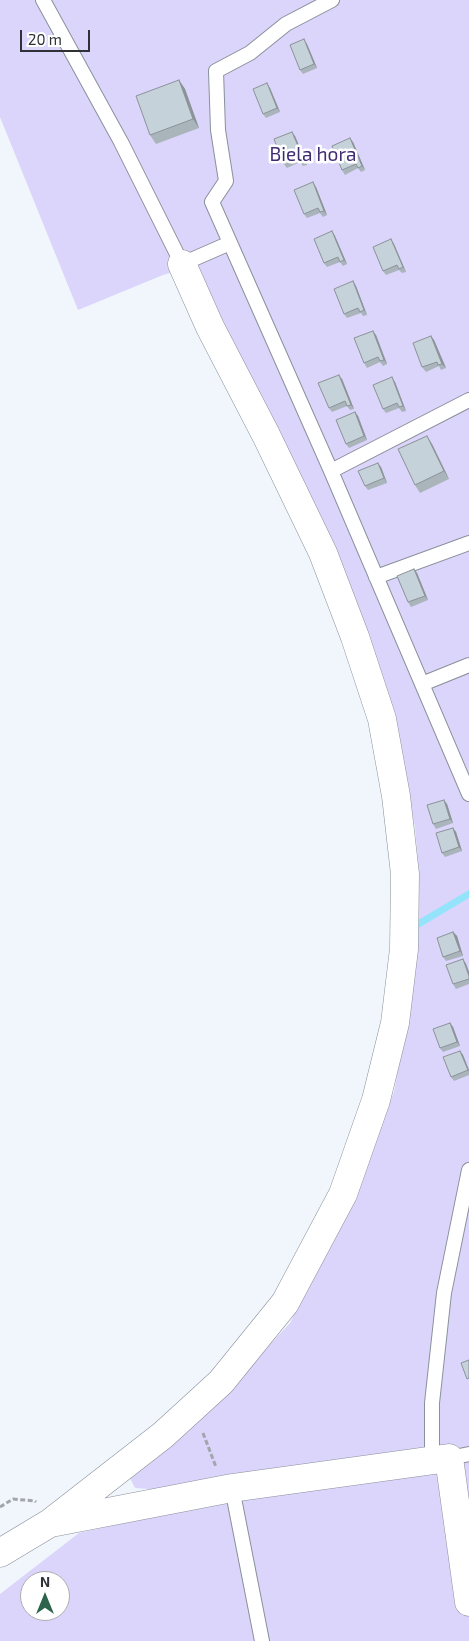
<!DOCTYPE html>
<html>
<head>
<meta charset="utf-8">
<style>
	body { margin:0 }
	#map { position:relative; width:469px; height:1641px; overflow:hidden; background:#f1f6fd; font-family:"Exo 2",sans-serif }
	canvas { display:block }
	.north { position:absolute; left:20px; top:1571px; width:50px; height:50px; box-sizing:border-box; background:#fff; border:1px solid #abadaf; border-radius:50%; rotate:0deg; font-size:14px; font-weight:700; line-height:20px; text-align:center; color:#2e3136 }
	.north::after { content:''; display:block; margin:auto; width:18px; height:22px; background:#2c644c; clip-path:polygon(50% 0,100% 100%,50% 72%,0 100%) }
	.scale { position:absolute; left:20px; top:30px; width:70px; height:22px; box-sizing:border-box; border:2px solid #2e3136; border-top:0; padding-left:6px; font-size:15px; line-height:18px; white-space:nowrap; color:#2e3136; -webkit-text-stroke:4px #fff; paint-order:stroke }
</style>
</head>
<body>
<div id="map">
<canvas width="469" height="1641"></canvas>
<div class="north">N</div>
<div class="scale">20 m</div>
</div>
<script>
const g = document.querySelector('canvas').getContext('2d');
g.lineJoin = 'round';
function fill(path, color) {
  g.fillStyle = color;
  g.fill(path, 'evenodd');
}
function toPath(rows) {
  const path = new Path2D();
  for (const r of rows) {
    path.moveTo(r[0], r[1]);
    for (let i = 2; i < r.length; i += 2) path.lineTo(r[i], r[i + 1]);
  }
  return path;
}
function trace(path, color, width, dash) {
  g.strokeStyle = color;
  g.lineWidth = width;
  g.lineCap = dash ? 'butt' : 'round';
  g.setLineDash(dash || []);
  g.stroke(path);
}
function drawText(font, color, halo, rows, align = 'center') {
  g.font = font + ' "Exo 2",sans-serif';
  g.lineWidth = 5;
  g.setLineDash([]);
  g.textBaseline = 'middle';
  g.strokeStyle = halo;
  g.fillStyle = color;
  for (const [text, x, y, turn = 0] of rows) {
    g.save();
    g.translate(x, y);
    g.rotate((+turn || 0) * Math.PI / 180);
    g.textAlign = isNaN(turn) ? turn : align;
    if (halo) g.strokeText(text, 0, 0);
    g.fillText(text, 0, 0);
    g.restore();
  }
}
fill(toPath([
	[0,0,469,0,469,1641,0,1641,0,1594,79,1533,179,1511,149,1489,135,1488,130,1478,205,1414,290,1323,334,1238,394,1092,408,1016,418,930,419,872,415,827,398,740,288,455,195,266,163,275,78,310,0,117],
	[30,1581,60,1581,60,1611,30,1611]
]), '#dbd4fb');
trace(toPath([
	[415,926,469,894]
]), '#93e4fb', 7);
const service = toPath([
	[43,0,121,142,182,264,230,243],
	[332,0,286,24,250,53,216,71,218,130,226,181,212,202,331,471,469,794],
	[331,471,469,400],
	[376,577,469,543],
	[422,684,469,665],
	[449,1458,469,1454],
	[432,1460,432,1403,444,1293,469,1170],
	[232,1488,262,1641]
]);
const minor = toPath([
	[56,1522,232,1488,449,1458,469,1602],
	[0,1553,50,1523,163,1435,221,1382,285,1303,343,1194,376,1100,395,1023,404,949,405,874,396,796,382,719,355,637,323,553,266,435,210,327,182,264]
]);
trace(service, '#89919b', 16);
trace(minor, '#89919b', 29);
trace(toPath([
	[203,1433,216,1467],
	[0,1507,13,1499,35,1501,36,1502]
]), '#a2a6ac', 3, [5, 2.5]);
trace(service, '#fff', 14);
trace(minor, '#fff', 28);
fill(toPath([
	[307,44,317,68,303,74,300,70],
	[179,80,185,89,199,128,156,144,150,135],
	[270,88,280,112,266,118,263,114],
	[295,136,307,165,303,166,300,162,287,168,283,163],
	[353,142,365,170,361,172,358,168,345,175,342,170],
	[316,187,327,215,323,217,320,213,307,218,304,214],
	[332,231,335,236,347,264,343,266,340,262,327,267,324,263],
	[391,239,394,244,406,272,402,273,399,270,386,275,383,271],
	[353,281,356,286,367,315,363,316,361,313,347,318,344,314],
	[376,335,387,364,383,366,380,362,367,368,364,363],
	[431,336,434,340,446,368,441,370,439,366,426,372,422,367],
	[342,379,354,409,350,410,347,406,332,412,329,408],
	[395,382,406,411,402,412,399,408,386,413,383,409],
	[355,412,358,416,367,440,349,448,346,444],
	[432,444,449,479,420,493,415,485],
	[381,467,387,483,368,490,365,486],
	[414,569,417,573,428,600,411,607,408,602],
	[447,804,453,823,436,829,433,824],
	[453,828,456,832,462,851,445,857,442,853],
	[453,932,457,936,463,956,446,961,443,957],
	[463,959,466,964,469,972,469,984,456,989,453,984],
	[450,1023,453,1027,460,1046,443,1052,440,1048],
	[460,1051,463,1055,469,1070,469,1075,454,1081,451,1077]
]), '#aab5bb');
fill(toPath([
	[304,39,307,44,317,68,314,64],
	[179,80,185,89,199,128,193,119],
	[267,83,270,88,280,112,277,108],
	[292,132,295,136,307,165,304,160],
	[350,138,353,142,365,170,362,166],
	[313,182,316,187,327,215,324,211],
	[332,231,335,236,347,264,344,260],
	[391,239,394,244,406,272,403,267],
	[353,281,356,286,367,315,364,310],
	[373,331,376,335,387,364,384,360],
	[431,336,434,340,446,368,442,364],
	[339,375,342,379,354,409,351,405],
	[392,377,395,382,406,411,403,406],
	[355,412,358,416,367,440,364,436],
	[427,436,432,444,449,479,444,471],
	[378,463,381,467,387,483,384,478],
	[414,569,417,573,428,600,425,596],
	[444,800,447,804,453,823,450,819],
	[453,828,456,832,462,851,459,847],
	[453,932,457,936,463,956,460,951],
	[463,959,466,964,469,972,469,976],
	[450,1023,453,1027,460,1046,457,1042],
	[460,1051,463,1055,469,1070,469,1072]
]), '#8b9399');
const building = toPath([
	[304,39,314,64,300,70,290,45,304,39],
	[179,80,193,119,150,135,136,96,179,80],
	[267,83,277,108,263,114,253,89,267,83],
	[292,132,304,160,300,162,298,157,283,163,274,139,292,132],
	[350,138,362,166,358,168,356,164,342,170,332,146,350,138],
	[313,182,324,211,320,212,318,208,304,214,294,190,313,182],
	[332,231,344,260,340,262,338,257,324,263,314,239,332,231],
	[391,239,403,267,399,269,397,265,383,271,373,247,391,239],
	[353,281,364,310,360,312,358,308,344,314,334,289,353,281],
	[373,331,384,360,380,361,378,357,364,363,354,338,373,331],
	[431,336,442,364,438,365,437,362,422,367,413,343,431,336],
	[339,375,351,405,347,406,345,401,329,408,318,383,339,375],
	[392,377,403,406,399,407,397,403,383,409,373,385,392,377],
	[355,412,364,436,346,444,336,420,355,412],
	[427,436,444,471,415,485,398,449,427,436],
	[378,463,384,478,365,486,358,471,378,463],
	[414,569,425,596,408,602,397,576,414,569],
	[444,800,450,819,433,824,427,805,444,800],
	[453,828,459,847,442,853,436,833,453,828],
	[453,932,460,951,443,957,437,938,453,932],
	[463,959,469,976,469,979,453,984,446,965,463,959],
	[450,1023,457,1042,440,1048,433,1029,450,1023],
	[460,1051,468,1070,451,1077,443,1057,460,1051],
	[469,1360,469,1378,467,1379,461,1363,469,1360]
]);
fill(building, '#c6d2da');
trace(building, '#8b9399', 1);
drawText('19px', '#402c72', '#fff', [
	["Biela hora",313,155]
]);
</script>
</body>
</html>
